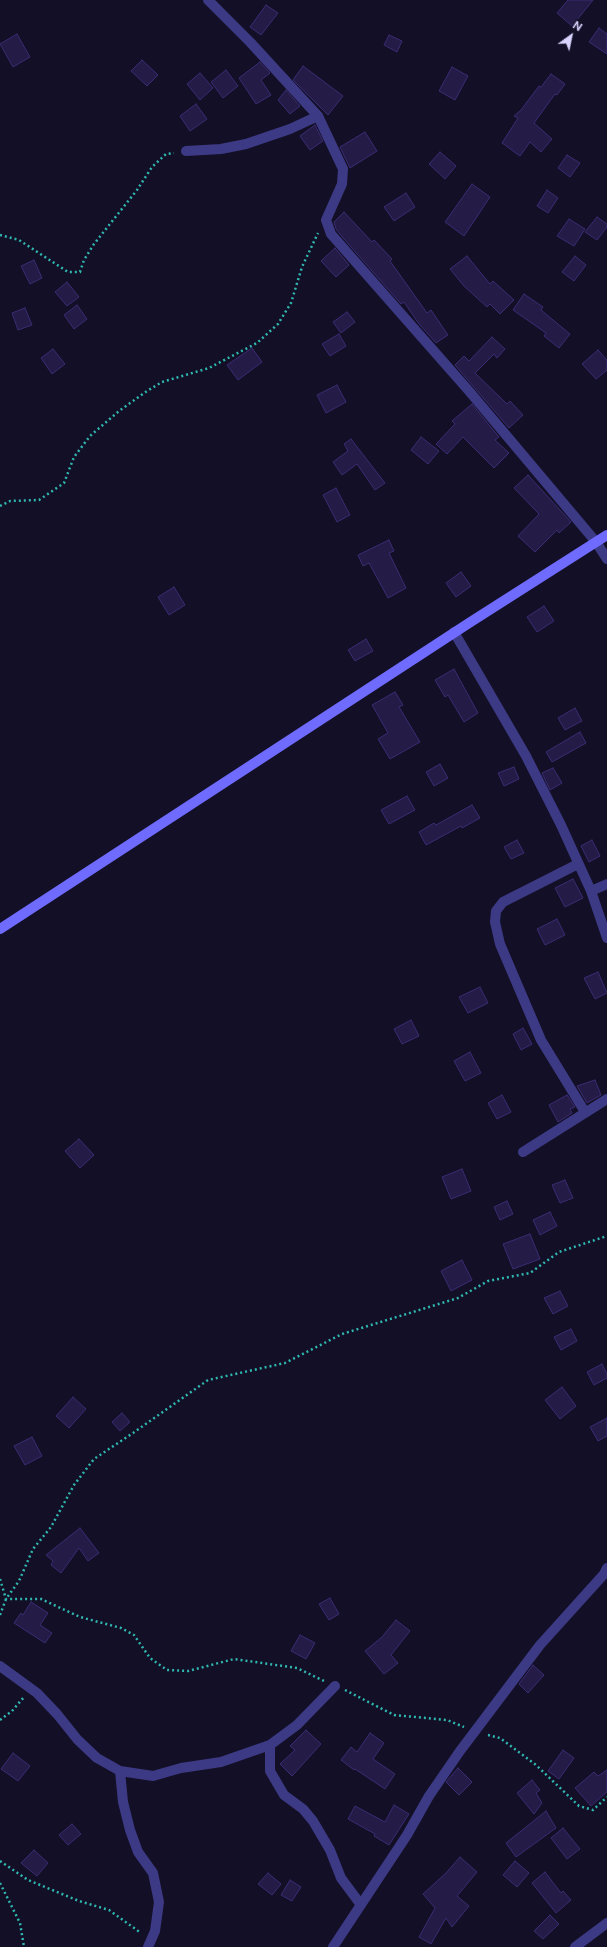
<!DOCTYPE html>
<html>
<head>
<meta charset="utf-8">
<style>
	body { margin:0 }
	#map { position:relative; width:607px; height:1947px; overflow:hidden; background:#130f26; font-family:"Public Sans",sans-serif }
	canvas { display:block }
	.north { position:absolute; left:551px; top:16px; width:40px; height:40px; -webkit-text-stroke:3px #130f26; paint-order:stroke; rotate:33deg; font-size:11px; font-weight:700; line-height:16px; text-align:center; color:#d9d4ff }
	.north::after { content:''; display:block; margin:auto; width:14px; height:18px; background:#d9d4ff; clip-path:polygon(50% 0,100% 100%,50% 72%,0 100%) }
</style>
</head>
<body>
<div id="map">
<canvas width="607" height="1947"></canvas>
<div class="north">N</div>
</div>
<script>
const g = document.querySelector('canvas').getContext('2d');
g.lineJoin = 'round';
function fill(path, color) {
  g.fillStyle = color;
  g.fill(path, 'evenodd');
}
function toPath(rows) {
  const path = new Path2D();
  for (const r of rows) {
    path.moveTo(r[0], r[1]);
    for (let i = 2; i < r.length; i += 2) path.lineTo(r[i], r[i + 1]);
  }
  return path;
}
function trace(path, color, width, dash) {
  g.strokeStyle = color;
  g.lineWidth = width;
  g.lineCap = dash ? 'butt' : 'round';
  g.setLineDash(dash || []);
  g.stroke(path);
}
const building = toPath([
	[568,0,593,0,572,26,557,13,568,0],
	[266,5,278,13,261,35,250,27,266,5],
	[599,28,607,34,607,54,589,42,599,28],
	[17,34,30,57,13,67,0,44,17,34],
	[389,35,402,41,397,52,384,45,389,35],
	[142,60,158,75,147,86,131,71,142,60],
	[260,62,270,73,261,80,271,95,256,104,239,78,260,62],
	[303,66,343,96,328,115,293,80,303,66],
	[452,67,468,76,455,100,439,91,452,67],
	[226,70,238,86,223,98,211,82,226,70],
	[200,73,213,88,200,100,187,84,200,73],
	[551,74,565,84,557,95,555,94,534,123,552,139,541,152,530,142,520,156,502,143,518,118,514,116,521,110,539,86,541,87,551,74],
	[286,90,300,106,290,114,278,100,286,90],
	[196,104,207,119,190,131,180,116,196,104],
	[315,125,323,141,310,150,300,136,315,125],
	[365,132,377,151,350,168,340,147,365,132],
	[440,152,456,166,445,179,429,164,440,152],
	[567,155,580,163,570,177,558,168,567,155],
	[472,184,490,197,464,236,445,222,472,184],
	[547,190,558,198,548,213,537,206,547,190],
	[406,193,415,207,394,221,384,207,406,193],
	[344,212,372,242,374,240,392,259,390,261,427,313,431,310,448,335,436,343,419,324,404,302,401,304,344,239,336,229,334,222,344,212],
	[597,217,607,224,607,227,597,240,585,232,597,217],
	[569,219,585,229,574,246,557,236,569,219],
	[335,248,349,265,336,277,321,261,335,248],
	[467,256,490,284,493,281,514,300,500,314,490,304,487,307,464,286,450,269,467,256],
	[575,256,586,265,574,281,562,272,575,256],
	[34,260,42,278,30,284,21,266,34,260],
	[67,282,79,297,67,306,55,292,67,282],
	[524,294,543,307,541,310,570,334,559,348,544,336,546,333,513,310,524,294],
	[77,305,87,319,74,329,64,315,77,305],
	[25,308,32,325,18,330,12,313,25,308],
	[347,312,355,322,341,333,333,322,347,312],
	[339,334,346,346,330,356,322,344,339,334],
	[492,337,505,349,497,358,494,354,475,373,507,404,510,401,523,415,509,428,455,365,464,356,469,361,492,337],
	[252,348,262,362,238,380,227,365,252,348],
	[53,349,65,364,52,374,41,358,53,349],
	[598,350,607,360,607,370,596,379,582,364,598,350],
	[337,385,346,402,326,413,317,395,337,385],
	[472,404,499,437,495,440,509,453,494,468,463,437,447,454,436,444,455,424,452,421,472,404],
	[421,437,439,451,428,464,411,450,421,437],
	[351,439,385,483,375,490,357,464,342,475,333,462,348,451,344,444,351,439],
	[528,475,571,522,559,533,557,530,535,552,518,536,539,514,514,488,528,475],
	[336,488,350,515,337,522,323,495,336,488],
	[389,540,394,551,389,553,406,588,388,598,369,563,363,566,358,555,389,540],
	[461,572,471,586,456,597,446,583,461,572],
	[174,587,185,605,169,615,158,597,174,587],
	[544,606,554,621,537,632,527,617,544,606],
	[366,639,373,651,355,661,348,650,366,639],
	[454,669,478,713,464,722,448,695,445,697,435,680,454,669],
	[395,692,403,705,399,707,420,742,390,759,378,739,388,733,372,705,395,692],
	[575,708,582,721,565,730,558,718,575,708],
	[580,732,586,743,552,762,546,752,580,732],
	[440,764,448,778,434,786,426,772,440,764],
	[514,767,519,779,504,786,498,773,514,767],
	[553,768,562,783,550,790,542,773,553,768],
	[407,796,415,810,389,824,381,810,407,796],
	[472,805,480,818,462,828,461,826,426,845,419,832,434,823,436,825,472,805],
	[517,840,524,853,511,859,504,847,517,840],
	[592,840,600,856,589,862,581,846,592,840],
	[573,879,583,898,565,907,555,888,573,879],
	[557,919,565,935,545,945,537,929,557,919],
	[598,972,607,993,595,999,584,978,598,972],
	[480,987,488,1003,468,1013,459,997,480,987],
	[411,1020,419,1036,402,1044,394,1029,411,1020],
	[523,1028,532,1044,521,1050,513,1034,523,1028],
	[470,1052,481,1073,465,1081,454,1061,470,1052],
	[595,1080,601,1095,587,1103,577,1086,595,1080],
	[502,1095,511,1112,497,1119,488,1103,502,1095],
	[567,1095,575,1107,570,1109,572,1113,558,1122,549,1105,567,1095],
	[79,1139,94,1155,80,1168,65,1151,79,1139],
	[462,1169,471,1191,451,1199,442,1177,462,1169],
	[565,1180,573,1198,560,1203,552,1185,565,1180],
	[507,1201,513,1214,500,1220,494,1207,507,1201],
	[550,1212,557,1226,540,1235,533,1220,550,1212],
	[530,1234,540,1259,513,1269,503,1244,530,1234],
	[462,1260,472,1280,451,1291,441,1271,462,1260],
	[560,1291,568,1306,553,1314,544,1298,560,1291],
	[571,1329,577,1341,561,1350,554,1337,571,1329],
	[602,1364,607,1374,607,1378,594,1385,587,1372,602,1364],
	[562,1387,576,1406,560,1419,545,1400,562,1387],
	[73,1397,86,1409,69,1428,56,1416,73,1397],
	[122,1413,130,1422,120,1431,112,1422,122,1413],
	[607,1418,607,1436,598,1441,590,1427,607,1418],
	[32,1437,42,1456,25,1465,14,1446,32,1437],
	[80,1528,99,1553,88,1561,79,1548,61,1573,51,1565,53,1561,46,1555,80,1528],
	[330,1598,339,1614,329,1620,319,1604,330,1598],
	[31,1602,48,1613,40,1625,52,1633,45,1643,14,1623,21,1613,23,1615,31,1602],
	[396,1620,410,1631,391,1655,398,1663,384,1674,365,1651,382,1637,396,1620],
	[300,1635,315,1643,306,1659,291,1651,300,1635],
	[533,1665,544,1675,528,1693,519,1684,533,1665],
	[306,1730,321,1744,292,1776,280,1764,295,1750,290,1746,306,1730],
	[370,1733,384,1743,373,1759,395,1774,385,1789,355,1769,354,1770,341,1760,351,1747,357,1752,370,1733],
	[563,1750,574,1758,559,1779,548,1771,563,1750],
	[13,1753,30,1766,18,1781,1,1769,13,1753],
	[458,1768,472,1782,459,1795,446,1782,458,1768],
	[607,1770,607,1792,591,1806,575,1788,594,1772,598,1776,607,1770],
	[532,1780,540,1790,536,1793,542,1803,534,1814,517,1793,532,1780],
	[394,1805,409,1814,389,1845,374,1836,375,1834,348,1819,355,1806,385,1822,394,1805],
	[546,1811,556,1828,516,1857,506,1843,546,1811],
	[72,1824,81,1834,68,1845,59,1835,72,1824],
	[563,1828,580,1849,567,1859,551,1838,563,1828],
	[34,1850,48,1863,37,1876,21,1863,34,1850],
	[460,1857,477,1872,457,1896,469,1906,452,1927,446,1918,431,1944,419,1937,435,1908,423,1894,446,1873,460,1857],
	[515,1861,529,1873,517,1887,503,1875,515,1861],
	[545,1872,561,1893,563,1891,571,1900,556,1913,532,1883,545,1872],
	[268,1873,281,1884,272,1895,258,1884,268,1873],
	[290,1880,301,1887,292,1901,281,1895,290,1880],
	[550,1915,559,1924,543,1939,534,1931,550,1915]
]);
fill(building, '#241b47');
trace(building, '#3b2d73', 1);
trace(toPath([
	[0,235,19,240,68,272,80,272,84,260,94,244,137,190,152,167,166,154,174,153],
	[0,506,10,501,39,500,64,483,74,457,90,436,119,411,147,391,162,382,209,368,257,343,278,324,291,303,302,267,318,233],
	[0,1579,6,1599,41,1599,80,1617,121,1628,134,1635,150,1658,167,1670,188,1671,234,1659,297,1668,324,1681],
	[0,1615,6,1599,19,1581,33,1549,51,1527,74,1485,94,1459,133,1433,208,1380,285,1363,342,1334,458,1298,488,1281,530,1273,559,1252,607,1236],
	[345,1690,394,1715,447,1720,464,1727],
	[0,1720,12,1711,24,1697],
	[488,1735,500,1738,536,1765,579,1806,593,1810,607,1797],
	[0,1861,28,1880,79,1901,109,1910,141,1933],
	[0,1883,20,1923,24,1947]
]), '#2fb8b0', 2.5, [2, 3]);
trace(toPath([
	[208,0,250,42,318,116,343,169,342,184,326,220,331,234,469,391,596,542,607,559],
	[186,151,221,149,246,144,290,129,318,116],
	[454,632,526,756,561,825,591,891,607,938],
	[578,864,503,902,496,911,495,922,500,944,541,1040,585,1112],
	[591,891,607,884],
	[523,1152,607,1099],
	[0,1666,37,1693,57,1714,77,1739,97,1758,120,1771,153,1776,181,1768,221,1762,270,1745,297,1725,335,1686],
	[270,1745,270,1771,284,1795,303,1809,313,1821,330,1850,341,1878,361,1905],
	[120,1771,123,1802,130,1830,138,1852,153,1873,159,1902,155,1931,148,1947],
	[333,1947,407,1835,429,1796,460,1751,540,1645,604,1574,607,1568],
	[575,1947,607,1923]
]), '#3d3a85', 10);
trace(toPath([
	[0,929,469,623,607,535]
]), '#6f6bff', 10);
</script>
</body>
</html>
